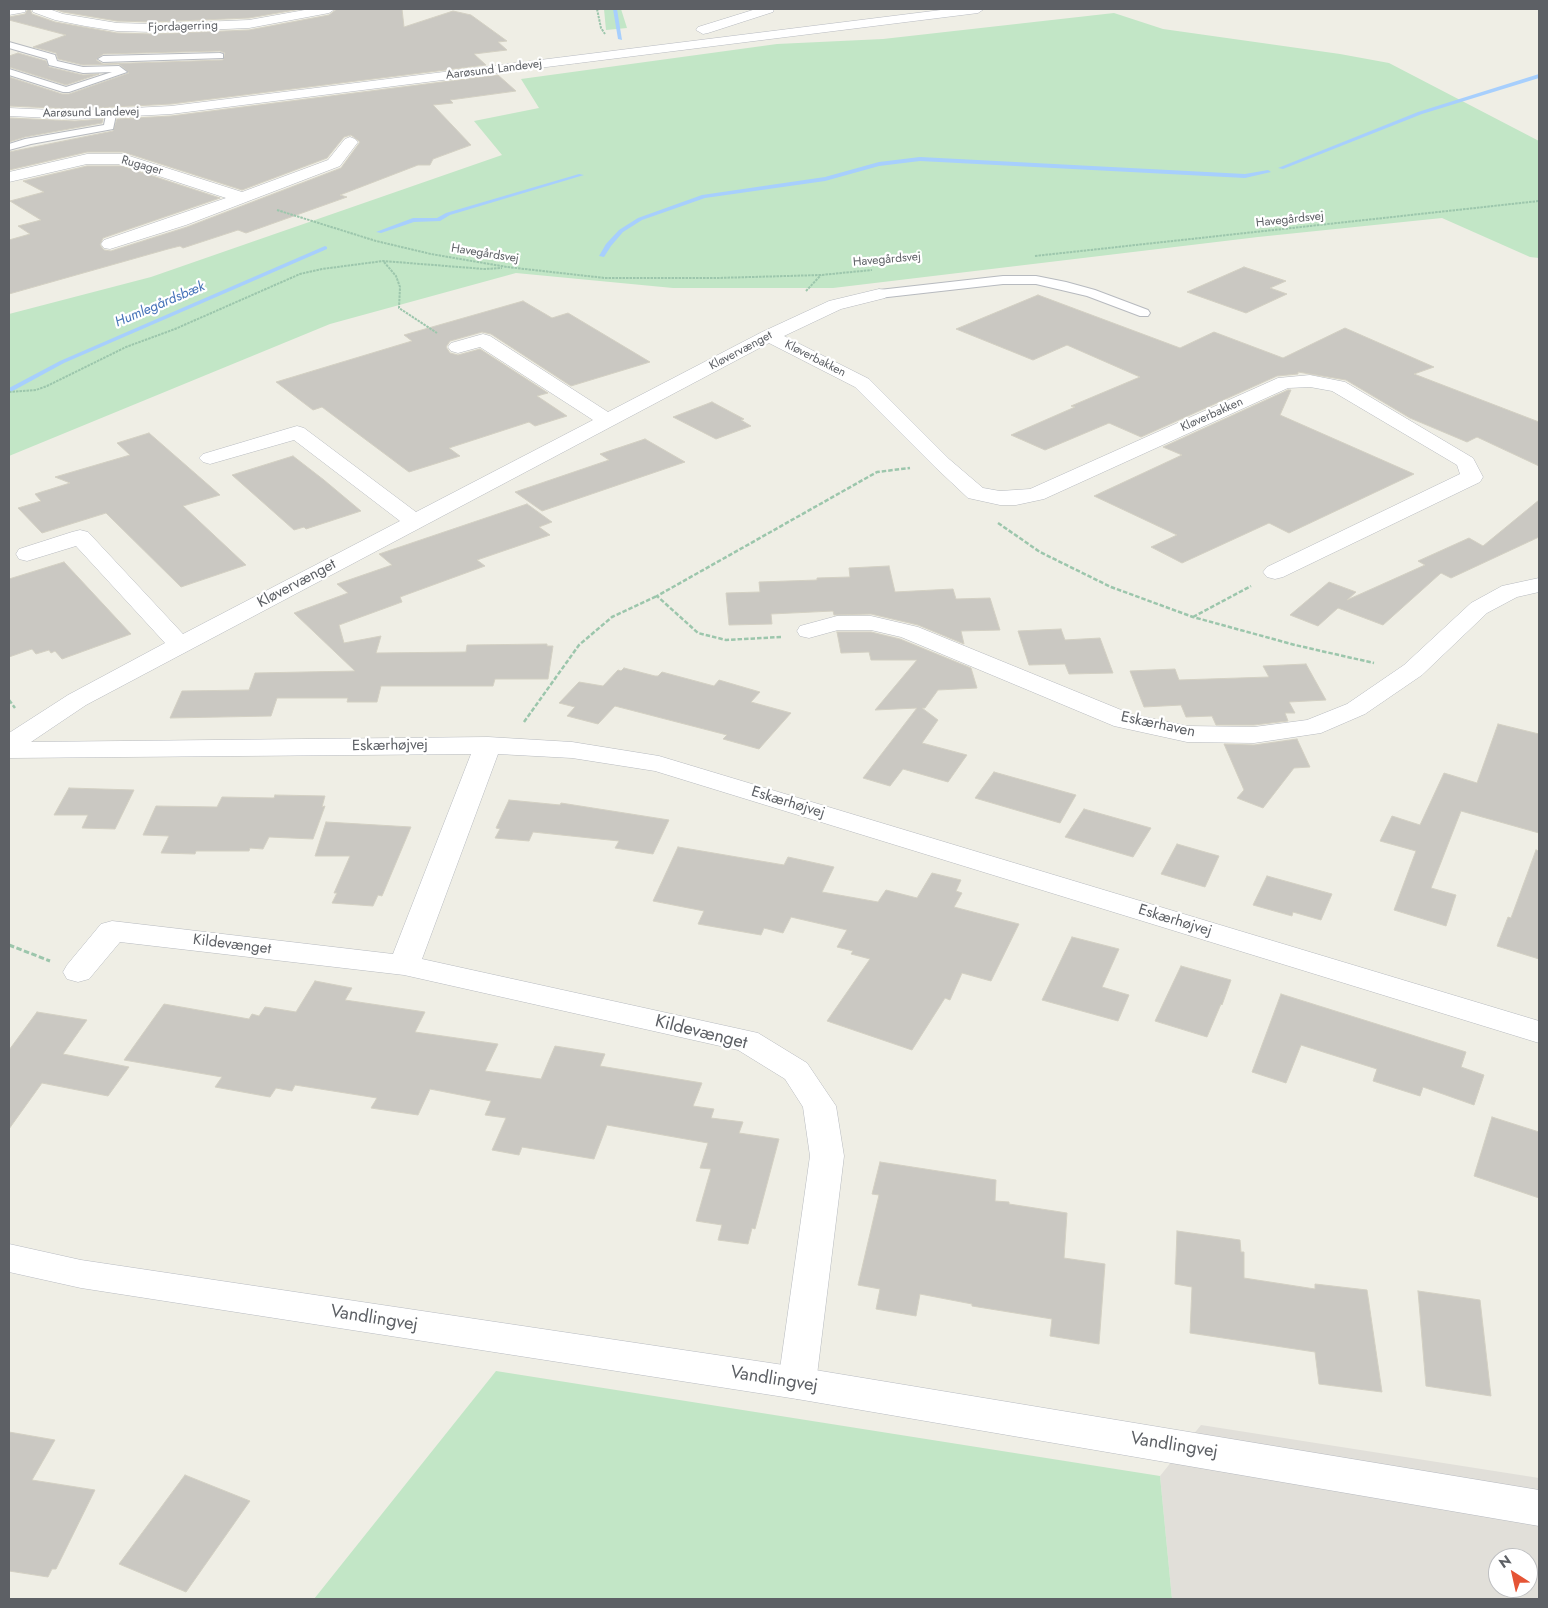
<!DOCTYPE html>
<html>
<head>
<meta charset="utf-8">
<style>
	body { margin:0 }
	#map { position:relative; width:1548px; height:1608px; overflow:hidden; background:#efeee5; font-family:Jost,sans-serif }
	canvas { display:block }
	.frame { position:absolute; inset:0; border:10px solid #5d6065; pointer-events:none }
	.north { position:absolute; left:1488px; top:1548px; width:50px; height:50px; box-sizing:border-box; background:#fff; border:1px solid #bebfc1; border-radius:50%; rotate:325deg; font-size:14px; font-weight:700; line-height:20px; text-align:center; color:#5d6065 }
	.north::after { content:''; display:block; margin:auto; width:18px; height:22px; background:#e55435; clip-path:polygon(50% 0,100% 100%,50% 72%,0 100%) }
</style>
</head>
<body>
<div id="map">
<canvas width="1548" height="1608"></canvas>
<div class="frame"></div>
<div class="north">N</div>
</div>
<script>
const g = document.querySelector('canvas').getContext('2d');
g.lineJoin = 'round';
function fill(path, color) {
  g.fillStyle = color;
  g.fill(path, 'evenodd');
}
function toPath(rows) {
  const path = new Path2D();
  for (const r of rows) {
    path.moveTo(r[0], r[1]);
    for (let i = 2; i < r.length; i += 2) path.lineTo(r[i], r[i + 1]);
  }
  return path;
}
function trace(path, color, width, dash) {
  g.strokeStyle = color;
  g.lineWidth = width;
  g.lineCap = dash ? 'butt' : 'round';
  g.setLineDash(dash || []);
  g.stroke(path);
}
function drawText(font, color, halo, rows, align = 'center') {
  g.font = font + ' Jost,sans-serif';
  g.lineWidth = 4.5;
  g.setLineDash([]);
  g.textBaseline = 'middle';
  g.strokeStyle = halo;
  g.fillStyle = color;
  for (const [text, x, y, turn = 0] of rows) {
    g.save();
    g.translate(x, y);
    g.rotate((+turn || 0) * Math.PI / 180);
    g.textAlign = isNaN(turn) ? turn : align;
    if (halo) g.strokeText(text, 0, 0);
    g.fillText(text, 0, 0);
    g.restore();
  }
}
fill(toPath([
	[1201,1425,1539,1478,1539,1599,1172,1599,1160,1476],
	[1498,1558,1528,1558,1528,1588,1498,1588]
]), '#e1dfd9');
fill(toPath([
	[604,9,621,9,627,28,606,30],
	[1114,13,1163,29,1340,54,1389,63,1539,141,1539,258,1530,257,1442,218,1258,237,833,288,673,288,516,273,330,324,9,456,9,314,151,277,502,155,474,121,539,108,521,79,777,44,883,39],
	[496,1371,1160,1476,1172,1599,314,1599]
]), '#c2e6c6');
fill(toPath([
	[613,9,617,9,622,40,618,39,613,9],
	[1539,74,1539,78,1422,114,1283,169,1278,168,1418,112,1539,74],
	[920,157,1245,174,1268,170,1271,172,1245,178,920,161,879,166,825,181,705,198,642,220,623,232,611,246,604,257,599,256,606,244,619,230,638,218,702,195,825,177,879,162,920,157],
	[579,174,584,175,450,215,440,221,414,222,381,233,376,232,413,218,437,218,446,213,579,174],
	[325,246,327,247,327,249,64,363,9,393,9,388,60,361,325,246]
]), '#a7cffd');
const building = toPath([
	[28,9,30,9,32,14,55,22,117,33,153,34,249,30,329,15,337,9,402,9,404,27,453,11,471,15,507,41,498,42,507,50,474,54,486,65,171,104,75,109,9,106,9,77,62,94,69,94,129,73,119,64,83,65,58,59,56,53,33,47,66,35,9,20,9,17,25,14,28,9],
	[220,51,225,53,223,60,103,64,96,60,103,54,220,51],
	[54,9,301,9,249,18,153,22,117,21,63,12,54,9],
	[18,53,46,61,49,67,83,75,99,74,66,85,9,67,9,56,18,53],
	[498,75,516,91,450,100,453,103,433,105,471,145,433,159,430,165,418,165,340,195,347,197,246,233,238,230,183,248,180,246,168,249,9,294,9,240,30,234,18,226,41,220,10,201,44,192,23,181,87,166,122,166,220,198,103,238,100,245,104,250,111,251,187,227,341,168,360,142,351,135,344,137,327,158,242,190,123,152,87,152,9,170,9,152,113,131,117,119,171,116,498,75],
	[9,118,75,121,103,119,102,123,25,137,9,142,9,118],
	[1244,267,1286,281,1270,288,1287,294,1246,313,1187,292,1244,267],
	[1038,295,1180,348,1214,332,1283,358,1345,328,1434,367,1414,374,1539,422,1539,466,1477,437,1467,442,1410,418,1346,380,1298,372,1298,374,1277,376,1141,437,1109,423,1045,450,1011,435,1075,407,1071,406,1140,377,1067,345,1033,360,956,329,1038,295],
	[523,301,552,318,568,313,650,362,571,386,491,334,482,332,450,341,446,347,450,353,458,355,480,349,548,393,537,396,567,416,535,426,529,422,449,448,460,456,409,472,322,407,313,410,276,382,412,341,404,335,523,301],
	[1288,390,1291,390,1280,415,1414,474,1289,533,1269,523,1182,563,1151,547,1177,535,1094,496,1182,455,1163,447,1288,390],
	[712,402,744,419,741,420,751,426,716,439,673,417,712,402],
	[149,433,220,495,183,506,246,565,181,587,106,513,42,533,18,508,41,501,35,494,70,483,55,477,130,455,117,443,149,433],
	[645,439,685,462,542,511,515,492,609,460,600,454,645,439],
	[293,456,324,480,361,511,306,529,304,527,294,530,232,475,293,456],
	[1539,500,1539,537,1451,578,1441,573,1383,625,1338,608,1318,626,1290,615,1329,582,1356,592,1347,600,1425,565,1418,561,1469,538,1483,546,1539,500],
	[527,504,552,522,539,527,550,535,477,560,485,566,400,597,402,602,339,625,344,643,381,636,376,653,466,652,467,645,547,644,547,646,553,646,548,679,495,679,493,686,381,686,377,702,347,702,348,698,277,698,271,716,170,718,182,691,249,690,255,673,355,671,294,613,348,593,337,584,392,565,379,554,527,504],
	[64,562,131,634,62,659,55,651,51,653,49,650,36,654,32,649,9,657,9,579,64,562],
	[889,566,895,592,953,589,956,599,990,598,1000,630,961,631,964,644,918,625,871,614,834,615,833,611,771,614,772,624,729,625,726,593,760,592,759,582,817,580,817,578,850,577,849,568,889,566],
	[1061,629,1065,640,1100,638,1113,673,1069,674,1065,664,1029,665,1018,631,1061,629],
	[837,632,871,632,900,639,971,668,977,688,938,690,925,708,922,708,938,720,922,743,967,755,948,782,903,769,890,786,863,778,917,708,875,710,917,660,871,660,869,652,841,653,837,632],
	[1306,664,1326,700,1289,702,1295,713,1285,713,1288,721,1254,725,1216,725,1212,716,1186,717,1181,705,1144,707,1130,671,1175,669,1179,680,1269,677,1263,666,1306,664],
	[624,668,655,676,658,676,662,672,714,686,719,680,760,692,751,702,791,713,759,749,723,739,727,735,615,706,598,724,567,716,575,707,559,703,579,682,603,686,618,670,621,671,624,668],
	[1498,724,1539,734,1539,833,1461,811,1431,888,1456,895,1446,926,1394,910,1416,851,1380,841,1392,816,1420,825,1444,773,1477,783,1498,724],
	[1297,739,1310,767,1294,768,1263,808,1237,798,1244,790,1224,744,1254,745,1297,739],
	[994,772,1076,795,1060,823,975,798,994,772],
	[69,788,134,790,115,829,82,828,88,815,54,815,69,788],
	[275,795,325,796,322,807,325,806,313,839,269,837,263,849,250,848,249,851,196,851,195,854,161,853,169,836,143,835,156,806,217,807,222,797,274,798,275,795],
	[509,800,560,805,561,803,669,820,653,854,615,848,619,841,533,832,529,841,495,838,500,829,496,828,509,800],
	[1084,809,1151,828,1133,857,1065,837,1084,809],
	[326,822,411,827,382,896,378,895,373,906,332,903,337,893,334,893,350,856,315,856,326,822],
	[1177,844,1219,856,1205,887,1161,874,1177,844],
	[678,847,784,865,788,857,834,867,822,892,878,902,886,890,917,898,932,873,961,880,956,891,962,893,954,907,1019,924,991,981,962,973,950,1000,945,998,912,1050,827,1021,870,959,851,954,853,951,837,947,847,930,791,917,783,933,764,928,761,935,698,924,704,911,653,901,678,847],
	[1536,850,1539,851,1539,959,1497,946,1508,917,1511,918,1536,850],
	[1267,876,1332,894,1321,920,1293,912,1292,916,1253,905,1267,876],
	[1072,937,1119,949,1102,987,1129,995,1118,1021,1042,1000,1072,937],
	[1181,966,1231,980,1222,1005,1221,1004,1207,1037,1155,1021,1181,966],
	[315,981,352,988,345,1000,425,1012,415,1032,498,1044,485,1071,541,1079,555,1046,605,1054,600,1066,702,1083,693,1106,714,1109,711,1118,743,1122,739,1133,779,1139,755,1229,752,1228,748,1244,718,1240,722,1225,696,1221,711,1169,700,1168,708,1143,607,1125,594,1159,522,1147,519,1155,492,1150,506,1118,485,1115,491,1101,430,1089,418,1115,371,1108,377,1098,295,1085,292,1091,276,1088,270,1097,215,1087,222,1077,124,1060,164,1004,249,1019,252,1014,259,1016,265,1007,296,1012,315,981],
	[1281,994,1466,1052,1461,1067,1484,1075,1474,1105,1423,1087,1420,1096,1373,1081,1377,1069,1301,1045,1286,1083,1252,1072,1281,994],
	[37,1012,87,1020,63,1054,129,1067,108,1096,42,1083,9,1129,9,1050,37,1012],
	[1492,1117,1539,1132,1539,1198,1474,1176,1492,1117],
	[880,1162,996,1180,995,1201,1009,1202,1009,1204,1067,1213,1064,1258,1105,1264,1099,1344,1050,1336,1052,1319,972,1306,972,1304,920,1294,916,1316,876,1309,880,1289,858,1285,879,1195,872,1194,880,1162],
	[1177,1231,1240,1240,1241,1252,1244,1252,1244,1278,1315,1289,1315,1284,1367,1290,1382,1392,1319,1384,1315,1352,1190,1333,1192,1287,1175,1284,1177,1231],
	[1418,1291,1480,1300,1491,1396,1426,1386,1418,1291],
	[9,1432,55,1440,32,1480,95,1490,56,1569,52,1569,48,1577,9,1571,9,1432],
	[185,1475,250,1501,186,1592,119,1564,185,1475]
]);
fill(building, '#cac8c2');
trace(building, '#d3d0c3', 1);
const lane = toPath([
	[9,42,55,55,57,61,83,67,119,66,127,72,69,92,63,92,9,75,9,69,66,87,112,72,83,73,49,65,47,59,9,48,9,42],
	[220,53,223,54,223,58,103,62,98,59,103,56,220,53],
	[111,112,116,115,113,129,31,144,9,150,9,144,25,139,104,125,106,115,111,112],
	[1003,276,1036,276,1066,282,1095,290,1148,310,1150,313,1148,316,1140,316,1087,296,1036,284,1003,284,879,298,873,294,879,290,1003,276]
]);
const street = toPath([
	[9,9,26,9,25,12,9,15,9,9],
	[32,9,49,9,63,14,117,23,153,24,249,20,310,9,335,9,329,13,249,28,153,32,117,31,85,26,55,20,33,12,32,9],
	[756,9,774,9,773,12,708,33,703,34,696,30,698,27,756,9],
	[350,137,355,139,358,142,340,166,186,225,110,249,104,248,101,244,104,240,226,198,122,164,87,164,9,182,9,172,87,154,123,154,242,192,328,160,345,139,350,137],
	[879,289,885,290,888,294,885,298,841,309,784,336,869,379,949,459,983,488,1000,491,1030,489,1278,378,1310,375,1345,382,1473,458,1483,477,1480,482,1283,577,1275,579,1267,577,1263,572,1267,567,1460,474,1457,465,1332,391,1310,387,1288,388,1044,499,1016,505,1000,505,968,498,935,467,855,387,769,343,86,705,31,742,488,737,572,742,659,756,1539,1021,1539,1043,655,771,572,758,498,754,422,959,758,1033,807,1063,836,1106,844,1156,816,1383,811,1394,797,1399,783,1394,778,1383,810,1156,803,1107,785,1079,738,1050,404,975,120,942,89,979,78,982,67,979,63,972,67,965,101,924,112,921,393,954,471,754,9,758,9,733,68,695,165,643,76,546,27,561,19,559,16,554,19,549,72,532,80,530,88,532,183,634,400,521,294,440,210,464,203,462,199,458,203,454,290,428,297,426,304,428,416,512,593,420,480,347,458,353,451,351,448,347,451,343,483,334,490,336,608,412,762,332,829,301,879,289],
	[1539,578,1539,592,1517,597,1487,613,1422,675,1365,714,1321,733,1254,743,1187,742,1114,726,901,637,871,630,838,630,809,638,800,636,797,631,800,626,837,616,871,616,918,627,1131,714,1187,726,1254,727,1307,720,1347,704,1404,665,1471,603,1502,586,1539,578]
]);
const secondary = toPath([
	[949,9,984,9,978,13,171,114,75,119,9,116,9,108,75,111,171,106,949,9],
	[9,1244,81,1260,797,1367,1539,1490,1539,1526,797,1399,81,1288,9,1272,9,1244]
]);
trace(lane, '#b7babf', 2);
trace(street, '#b7babf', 1);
trace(secondary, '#b8bbc1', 1);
trace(toPath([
	[597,9,601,28,605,34],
	[277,210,376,241,431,254,507,267,605,278,717,278,821,275,872,270],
	[1035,256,1539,201],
	[384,262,396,276,400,287,399,308,437,333],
	[806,291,821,275],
	[9,392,36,390,47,386,126,347,175,329,300,274,322,269,383,261,484,269,502,268]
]), '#9cc6ac', 2, [2.5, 1]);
trace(toPath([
	[998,523,1040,552,1111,587,1193,617,1295,645,1374,663],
	[1193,617,1251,586],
	[781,637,726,640,698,633,657,596,877,472,910,468],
	[9,700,15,708],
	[524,722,579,645,612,617,657,596]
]), '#9cc6ac', 2.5, [4.5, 2]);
trace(toPath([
	[9,945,50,961]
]), '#9cc6ac', 3, [5.5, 2.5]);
fill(lane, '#fff');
fill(street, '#fff');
fill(secondary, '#fff');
drawText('12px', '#5d6065', '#fff', [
	["Fjordagerring",183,27,-2],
	["Aarøsund Landevej",494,70,-7],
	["Aarøsund Landevej",91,113,-1],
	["Rugager",142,166,16],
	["Havegårdsvej",1290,220,-6],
	["Havegårdsvej",485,254,9],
	["Havegårdsvej",887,260,-5],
	["Kløvervænget",741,351,-28],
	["Kløverbakken",815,359,27],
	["Kløverbakken",1212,415,-24]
]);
drawText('italic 14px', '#4673b8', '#fff', [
	["Humlegårdsbæk",160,305,-23]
]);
drawText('15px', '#5d6065', '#fff', [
	["Kløvervænget",297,584,-28],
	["Eskærhaven",1158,725,12],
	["Eskærhøjvej",390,746,-1],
	["Eskærhøjvej",788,803,17],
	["Eskærhøjvej",1175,921,17],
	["Kildevænget",232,945,7]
]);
drawText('18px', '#5d6065', '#fff', [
	["Kildevænget",701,1033,14],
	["Vandlingvej",374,1319,9],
	["Vandlingvej",774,1380,9],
	["Vandlingvej",1174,1446,9]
]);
</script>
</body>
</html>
